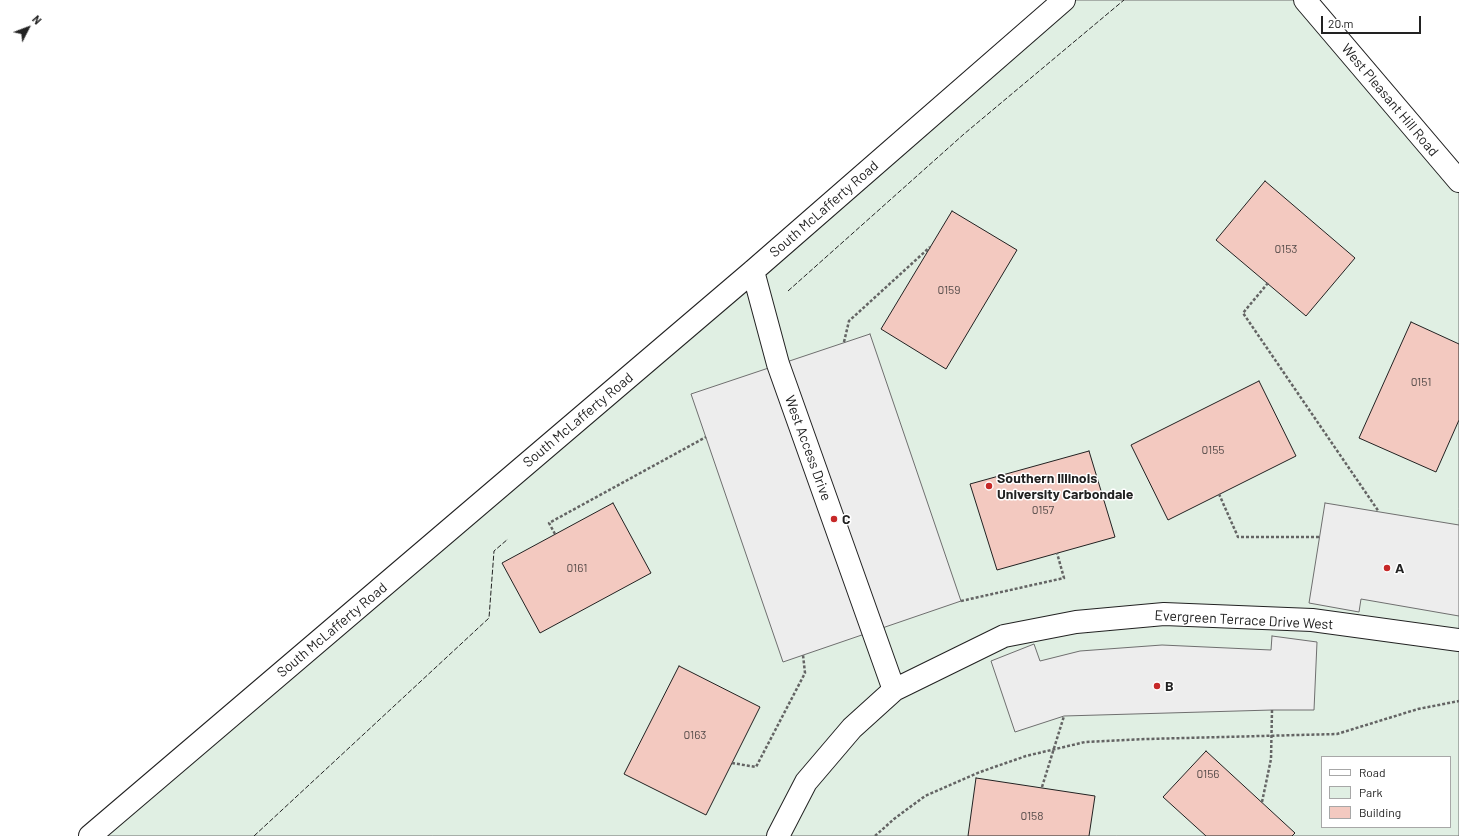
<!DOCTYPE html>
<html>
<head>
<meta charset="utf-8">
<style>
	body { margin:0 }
	#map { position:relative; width:1459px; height:836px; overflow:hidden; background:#fff; font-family:Barlow,sans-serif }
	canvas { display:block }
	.legend { position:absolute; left:1321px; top:756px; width:130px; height:72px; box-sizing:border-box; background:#fff; border:1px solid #a7a7a7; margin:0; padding:5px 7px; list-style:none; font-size:12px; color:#222 }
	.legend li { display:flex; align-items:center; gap:8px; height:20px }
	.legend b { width:20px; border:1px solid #a7a7a7 }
	.north { position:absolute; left:8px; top:8px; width:40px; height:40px; -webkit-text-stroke:3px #fff; paint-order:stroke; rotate:48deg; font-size:11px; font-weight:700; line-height:16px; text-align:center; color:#222 }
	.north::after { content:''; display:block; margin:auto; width:14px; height:18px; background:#222; clip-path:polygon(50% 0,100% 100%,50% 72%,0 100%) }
	.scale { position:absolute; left:1321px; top:16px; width:100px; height:18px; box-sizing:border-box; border:2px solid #222; border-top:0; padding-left:5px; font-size:12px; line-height:14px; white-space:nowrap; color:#222; -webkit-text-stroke:3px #fff; paint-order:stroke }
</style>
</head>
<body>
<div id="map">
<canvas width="1459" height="836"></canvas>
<ul class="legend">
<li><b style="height:5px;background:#fff"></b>Road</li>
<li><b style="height:11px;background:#e0efe3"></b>Park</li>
<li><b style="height:11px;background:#f3c9c0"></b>Building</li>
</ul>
<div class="north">N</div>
<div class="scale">20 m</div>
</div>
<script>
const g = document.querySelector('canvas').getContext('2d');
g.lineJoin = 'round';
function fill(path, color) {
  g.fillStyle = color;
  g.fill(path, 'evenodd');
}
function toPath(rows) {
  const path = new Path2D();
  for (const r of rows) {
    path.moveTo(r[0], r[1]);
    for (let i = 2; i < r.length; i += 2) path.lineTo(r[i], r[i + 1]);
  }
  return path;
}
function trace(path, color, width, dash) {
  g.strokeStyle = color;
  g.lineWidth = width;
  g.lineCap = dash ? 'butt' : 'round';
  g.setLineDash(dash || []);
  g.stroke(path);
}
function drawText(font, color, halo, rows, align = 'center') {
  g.font = font + ' Barlow,sans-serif';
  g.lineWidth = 3;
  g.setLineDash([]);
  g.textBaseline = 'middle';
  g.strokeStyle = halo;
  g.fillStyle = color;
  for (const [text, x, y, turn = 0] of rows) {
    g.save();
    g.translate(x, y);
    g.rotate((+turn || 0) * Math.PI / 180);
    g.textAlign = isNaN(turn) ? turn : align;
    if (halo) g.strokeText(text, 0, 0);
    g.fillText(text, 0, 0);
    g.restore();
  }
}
const green = toPath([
	[1064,0,1305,0,1459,181,1459,836,90,836,1064,0],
	[1322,757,1450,757,1450,827,1322,827,1322,757]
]);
fill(green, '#e0efe3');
trace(green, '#6f6f6f', 1);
const parking = toPath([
	[870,334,961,601,783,662,691,394,870,334],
	[1325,503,1459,525,1459,616,1361,599,1359,612,1309,603,1325,503],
	[1272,636,1317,642,1314,710,1272,710,1064,716,1015,732,991,661,1034,644,1040,661,1080,651,1162,645,1271,650,1272,636]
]);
fill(parking, '#ededed');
trace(parking, '#6f6f6f', 1);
const building = toPath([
	[1265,181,1355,258,1306,316,1216,240,1265,181],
	[952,211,1017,250,946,369,881,329,952,211],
	[1411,322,1459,344,1459,420,1436,472,1359,438,1411,322],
	[1259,381,1296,456,1168,520,1131,445,1259,381],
	[1089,451,1115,537,997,570,970,484,1089,451],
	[613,503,651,573,540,633,502,563,613,503],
	[679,666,760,707,706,815,624,774,679,666],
	[1206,751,1295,833,1292,836,1206,836,1163,797,1206,751],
	[976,778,1095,796,1089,836,968,836,976,778]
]);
fill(building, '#f3c9c0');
trace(building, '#222', 1);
const minor = toPath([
	[753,271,778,364,894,690],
	[90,836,753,271,1064,0],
	[778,836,806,782,852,728,894,690,1004,636,1076,622,1164,614,1312,620,1459,640]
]);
const tertiary = toPath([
	[1305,0,1459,181]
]);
trace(minor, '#222', 24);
trace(tertiary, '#222', 24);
trace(toPath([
	[1268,283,1243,313,1379,512],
	[844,342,849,321,930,247],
	[1219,494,1238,537,1320,537],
	[555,534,549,523,706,437],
	[961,601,1064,578,1057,553],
	[732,763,756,767,805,673,803,655],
	[1042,787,1064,716],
	[1262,802,1271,759,1272,710],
	[875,836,894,819,925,796,980,772,1026,756,1085,742,1147,739,1337,734,1418,709,1459,701]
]), '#646464', 2.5, [3, 2]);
trace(minor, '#fff', 22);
trace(tertiary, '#fff', 22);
trace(toPath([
	[788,291,964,134,1124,0],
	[254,836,489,618,494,551,508,539]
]), '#222', 1, [5, 2]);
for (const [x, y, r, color] of [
	[989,486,4,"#c62828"],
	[834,519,4,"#c62828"],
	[1387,568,4,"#c62828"],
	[1157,686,4,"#c62828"]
]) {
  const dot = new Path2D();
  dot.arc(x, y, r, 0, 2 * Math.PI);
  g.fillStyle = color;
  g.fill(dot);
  trace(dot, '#fff', 1.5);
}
drawText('12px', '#564c4a', null, [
	["0153",1286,249],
	["0159",949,290],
	["0151",1421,382],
	["0155",1213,450],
	["0157",1043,510],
	["0161",577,568],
	["0163",695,735],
	["0156",1208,774],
	["0158",1032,816]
]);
drawText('14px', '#222', '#fff', [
	["West Pleasant Hill Road",1390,100,50],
	["South McLafferty Road",824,209,-41],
	["South McLafferty Road",578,420,-40],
	["West Access Drive",808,448,70],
	["Evergreen Terrace Drive West",1244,620,3],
	["South McLafferty Road",332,630,-40]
]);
drawText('bold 14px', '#222', '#fff', [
	["Southern Illinois",997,478],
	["University Carbondale",997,494],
	["C",842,519],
	["A",1395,568],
	["B",1165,686]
], 'left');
</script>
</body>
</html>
